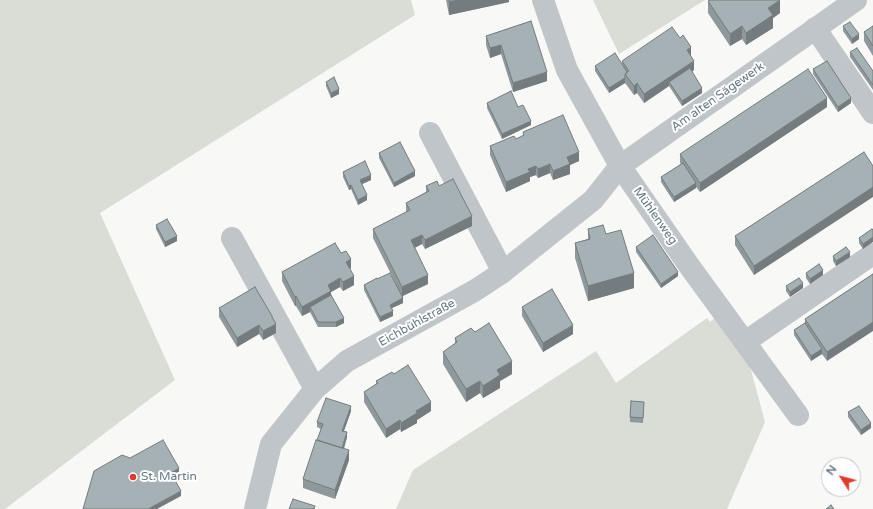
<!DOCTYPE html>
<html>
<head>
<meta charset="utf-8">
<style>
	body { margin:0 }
	#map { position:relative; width:873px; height:509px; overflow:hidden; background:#f8f8f6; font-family:"Varela Round",sans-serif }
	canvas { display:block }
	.north { position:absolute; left:821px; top:457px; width:40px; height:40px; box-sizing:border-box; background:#fff; border:1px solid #c1c9cd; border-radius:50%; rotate:306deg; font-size:11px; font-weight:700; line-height:16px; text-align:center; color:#637881 }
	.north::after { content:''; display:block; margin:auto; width:14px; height:18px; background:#e33a2b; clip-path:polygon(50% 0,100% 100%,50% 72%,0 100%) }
</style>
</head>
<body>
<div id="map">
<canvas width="873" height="509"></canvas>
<div class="north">N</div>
</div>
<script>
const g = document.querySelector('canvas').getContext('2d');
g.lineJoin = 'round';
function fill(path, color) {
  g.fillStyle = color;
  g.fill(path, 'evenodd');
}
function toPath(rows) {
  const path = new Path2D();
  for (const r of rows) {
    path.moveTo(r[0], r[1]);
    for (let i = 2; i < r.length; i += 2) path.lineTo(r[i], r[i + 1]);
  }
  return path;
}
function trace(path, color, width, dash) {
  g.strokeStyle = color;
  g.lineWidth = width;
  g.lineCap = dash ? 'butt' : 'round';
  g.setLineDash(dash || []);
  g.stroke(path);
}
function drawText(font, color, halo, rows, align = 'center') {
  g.font = font + ' "Varela Round",sans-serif';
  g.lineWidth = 4;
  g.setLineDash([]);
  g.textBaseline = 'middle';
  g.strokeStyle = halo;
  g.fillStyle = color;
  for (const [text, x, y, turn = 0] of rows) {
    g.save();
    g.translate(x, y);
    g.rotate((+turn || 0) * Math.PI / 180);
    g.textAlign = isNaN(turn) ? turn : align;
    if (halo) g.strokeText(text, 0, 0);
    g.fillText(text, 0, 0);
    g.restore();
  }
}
fill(toPath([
	[0,0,411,0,415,15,100,213,175,380,5,509,0,509],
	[593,0,705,0,619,54],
	[716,317,748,359,765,422,727,509,396,509,413,470,596,351,616,383,707,318,710,322]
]), '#d9ddd5');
trace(toPath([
	[543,0,567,70,620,166,690,267,798,415],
	[815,28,873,113],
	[430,133,503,272],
	[232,238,315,389],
	[745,342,873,254],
	[255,509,271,444,315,389,347,361,474,291,503,272,593,200,620,166,856,0]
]), '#bfc5c8', 22);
fill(toPath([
	[446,0,509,0,509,2,449,15],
	[708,1,780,13,773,18,773,28,746,45,742,39,730,46,708,13],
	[531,21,547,81,513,92,501,54,490,58,486,45,486,36],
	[843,26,859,39,852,44,843,31],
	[873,26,873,56,864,41,864,32],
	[850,52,873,71,873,90,850,57],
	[691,56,694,70,692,71,702,93,682,106,669,86,644,103,637,93,634,95,625,83,609,93,595,71,595,66,622,65,622,61],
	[813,69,851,103,838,112,813,74],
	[326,82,339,94,331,98,326,86],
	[487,103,518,107,531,125,502,139,487,108],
	[827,107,700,192,696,187,696,188,674,202,661,182,661,177,681,164,680,163,680,154],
	[523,132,579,161,570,165,570,174,553,180,550,173,538,178,536,175,530,177,530,181,506,192,490,155,490,146,516,139,523,136],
	[864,152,754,275,735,245,735,236],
	[379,153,415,176,394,187,379,158],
	[343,172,371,180,362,184,367,200,358,205,351,189,349,190,343,177],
	[426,186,439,186,472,226,425,249,422,244,414,248,428,284,403,296,403,303,392,308,393,316,380,322,364,290,364,285,377,279,397,286,373,238,373,229,406,212,406,203,426,192],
	[156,225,177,241,165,247,156,229],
	[588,229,606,234,634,288,588,301,575,258,575,243,588,239],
	[872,229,863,249,859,243,859,238],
	[636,247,678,276,661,288,636,252],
	[341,253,351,268,350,269,354,285,343,291,340,287,331,292,331,295,344,323,336,327,318,327,310,312,302,316,296,306,295,306,282,281,282,272],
	[833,256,850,257,836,266,833,261],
	[806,273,823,275,810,284,806,278],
	[873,274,827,361,822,354,811,361,794,335,794,330,805,323,805,319],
	[786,286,803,288,790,297,786,291],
	[522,307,573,334,543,352,522,316],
	[219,308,272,318,276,333,263,340,259,334,237,347,219,317],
	[475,332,512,374,500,381,500,388,483,398,480,393,466,402,443,364,443,352,455,344,455,338],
	[394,374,431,411,417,420,417,423,401,432,400,429,386,438,364,402,364,392,376,384,376,381],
	[644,407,643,423,630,422,630,417],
	[351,411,344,431,347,437,344,449,349,460,335,499,303,488,303,479,321,429,317,427,317,422],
	[848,412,871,428,861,435,848,417]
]), '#8f989c');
fill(toPath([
	[458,0,509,0,509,2,449,15,449,2],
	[780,0,780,13,773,18,773,28,746,45,746,33,768,8],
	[742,26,742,39,730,46,730,34],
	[859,34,859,39,852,44,852,39],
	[501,45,501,54,490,58,490,48],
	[691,47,691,57,687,50],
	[694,61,694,70,672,85,669,82,669,86,644,103,644,94],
	[547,72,547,81,513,92,513,83],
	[625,78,625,83,609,93,609,88],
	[637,83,637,93,634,95,634,86],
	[702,88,702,93,682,106,682,101],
	[339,89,339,94,331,98,331,93],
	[827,98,827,107,700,192,700,183],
	[851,98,851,103,838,112,838,107],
	[531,121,531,125,502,139,502,134],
	[579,152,579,161,570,165,570,174,553,180,553,171,567,157],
	[550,164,550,173,538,178,538,169],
	[536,166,536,175,530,177,530,181,506,192,506,182,528,169],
	[415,171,415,176,394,187,394,183],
	[371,175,371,180,360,185,360,180],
	[696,183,696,188,674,202,674,197],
	[351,185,351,189,349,190,349,186],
	[873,187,873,197,754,275,754,266],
	[367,195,367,200,358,205,358,200],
	[472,216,472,226,425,249,425,240],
	[422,235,422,244,411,250,411,240],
	[177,236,177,241,165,247,165,242],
	[873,237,873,242,863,249,863,244],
	[850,252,850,257,836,266,836,261],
	[351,259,351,268,346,271,346,262],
	[823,270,823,275,810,284,810,279],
	[678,272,678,276,661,288,661,284],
	[634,273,634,288,588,301,588,286],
	[428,275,428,284,402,296,402,287],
	[354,276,354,285,343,291,343,282],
	[340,278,340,287,331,292,331,300,310,307,310,312,302,316,302,307,328,285],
	[803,283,803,288,790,297,790,292],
	[296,296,296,306,295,306,295,297],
	[403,298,403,303,390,309,390,305],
	[393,311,393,316,380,322,380,317],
	[272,316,272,325,276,324,276,333,263,340,263,331],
	[344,318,344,323,336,327,336,322],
	[873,322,873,331,827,361,827,352],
	[259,325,259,334,237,347,237,338],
	[573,325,573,334,543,352,543,343],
	[822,349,822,354,811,361,811,356],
	[512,361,512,374,500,381,500,388,483,398,483,386,497,370],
	[480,381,480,393,466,402,466,389],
	[431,402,431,411,417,420,417,423,401,432,401,423,416,411],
	[351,406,351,411,342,436,342,431],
	[400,420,400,429,386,438,386,429],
	[871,423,871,428,861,435,861,430],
	[347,432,347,437,341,457,341,452],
	[349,450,349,460,335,499,335,490],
	[179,468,179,473,171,478,171,473],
	[181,491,181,496,157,509,148,509]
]), '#747c7f');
const building = toPath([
	[449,0,458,0,449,2,449,0],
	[710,0,780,0,768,8,773,15,746,33,742,26,730,34,708,1,710,0],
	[531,21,547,72,513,83,501,45,490,48,486,36,531,21],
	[850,22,859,34,852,39,843,26,850,22],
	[873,26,873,46,864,32,873,26],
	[672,27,680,38,683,35,691,47,687,50,694,61,644,94,637,83,634,86,625,74,629,71,622,61,672,27],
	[857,48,873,71,873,85,850,52,857,48],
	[615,53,627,72,625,74,625,78,609,88,595,66,615,53],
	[827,61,851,98,838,107,813,69,827,61],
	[690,68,702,88,682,101,669,82,690,68],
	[808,69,827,98,700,183,680,154,808,69],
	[334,77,339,89,331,93,326,82,334,77],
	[511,91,518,107,523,105,531,121,502,134,487,103,511,91],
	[563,115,579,152,567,157,570,164,553,171,550,164,538,169,536,166,528,169,530,172,506,182,490,146,514,136,516,139,524,135,523,132,563,115],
	[400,142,415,171,394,183,379,153,400,142],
	[864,152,873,166,873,187,754,266,735,236,864,152],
	[365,161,371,175,360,180,367,195,358,200,351,185,349,186,343,172,365,161],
	[683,163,696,183,674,197,661,177,683,163],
	[453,179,472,216,425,240,422,235,411,240,428,275,402,287,373,229,410,210,406,203,429,191,426,186,437,181,439,186,453,179],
	[167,219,177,236,165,242,156,225,167,219],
	[603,225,606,234,621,230,634,273,588,286,575,243,590,239,588,229,603,225],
	[872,229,873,230,873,237,863,244,859,238,872,229],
	[653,235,678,272,661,284,636,247,653,235],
	[335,243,341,253,346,251,351,259,346,262,354,276,343,282,340,278,328,285,331,291,302,307,296,296,295,297,282,272,335,243],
	[846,247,850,252,836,261,833,256,846,247],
	[819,264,823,270,810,279,806,273,819,264],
	[390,273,403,298,390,305,393,311,380,317,364,285,377,278,377,279,390,273],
	[873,274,873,322,827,352,805,319,873,274],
	[799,278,803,283,790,292,786,286,799,278],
	[255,287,272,316,272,317,276,324,263,331,259,325,237,338,219,308,255,287],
	[552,289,573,325,543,343,522,307,552,289],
	[331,295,344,318,336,322,318,322,310,307,331,295],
	[489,323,512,361,497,370,500,375,483,386,480,381,466,389,443,352,457,342,455,338,471,328,475,332,489,323],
	[805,323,822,349,811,356,794,330,805,323],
	[408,365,431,402,416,411,417,413,401,423,400,420,386,429,364,392,378,383,376,381,392,372,394,374,408,365],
	[326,398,351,406,342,431,347,432,342,448,317,440,323,424,317,422,326,398],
	[631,401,644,402,643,418,630,417,631,401],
	[859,406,871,423,861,430,848,412,859,406],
	[163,440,179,468,171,473,181,491,148,509,83,509,94,471,122,455,130,458,163,440],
	[316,440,349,450,335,490,303,479,316,440],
	[293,499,315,506,314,509,289,509,293,499],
	[831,505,834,509,826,509,831,505]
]);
fill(building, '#a6b1b5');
trace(building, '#747c7f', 1);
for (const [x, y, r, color] of [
	[133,477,4,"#e33a2b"]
]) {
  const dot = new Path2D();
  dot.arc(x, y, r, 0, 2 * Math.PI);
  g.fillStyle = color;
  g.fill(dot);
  trace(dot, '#fff', 1.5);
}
drawText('12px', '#637881', '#fff', [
	["Am alten Sägewerk",718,97,-35],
	["Mühlenweg",655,216,55],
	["Eichbühlstraße",417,323,-29]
]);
drawText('12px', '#637881', '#fff', [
	["St. Martin",141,477]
], 'left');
</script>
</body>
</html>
